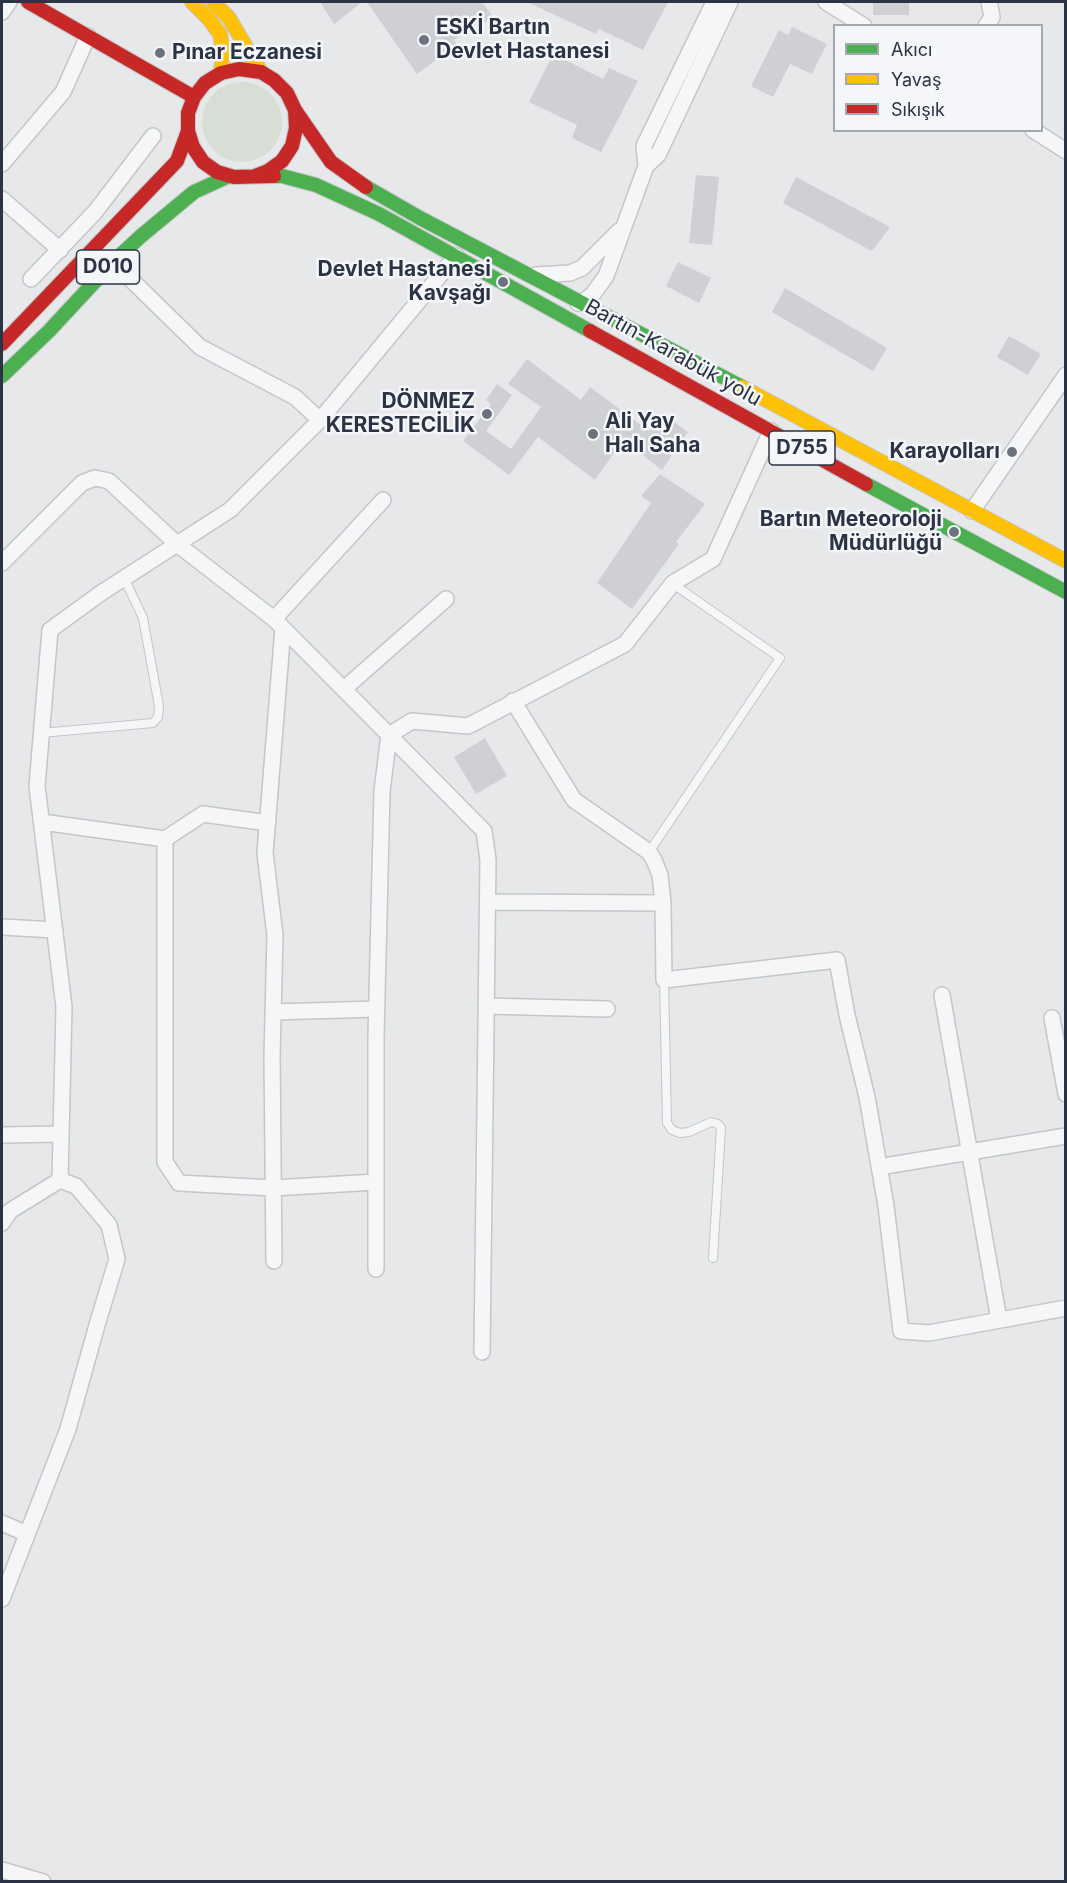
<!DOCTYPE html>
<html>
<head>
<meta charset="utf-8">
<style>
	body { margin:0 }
	#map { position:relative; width:1067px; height:1883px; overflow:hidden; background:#e6e8ea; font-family:Inter,sans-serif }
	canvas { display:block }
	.frame { position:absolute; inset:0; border:3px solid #2b3445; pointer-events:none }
	.legend { position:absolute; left:833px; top:24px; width:210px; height:108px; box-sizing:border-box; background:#f4f6f9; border:2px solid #a4a8b1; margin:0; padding:8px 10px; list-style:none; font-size:18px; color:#2b3445 }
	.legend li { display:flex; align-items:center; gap:12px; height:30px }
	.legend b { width:30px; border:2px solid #a4a8b1 }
</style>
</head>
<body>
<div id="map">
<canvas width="1067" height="1883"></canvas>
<div class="frame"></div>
<ul class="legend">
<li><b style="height:8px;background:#4caf50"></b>Akıcı</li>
<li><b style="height:8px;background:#ffc107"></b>Yavaş</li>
<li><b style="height:8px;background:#c62828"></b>Sıkışık</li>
</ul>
</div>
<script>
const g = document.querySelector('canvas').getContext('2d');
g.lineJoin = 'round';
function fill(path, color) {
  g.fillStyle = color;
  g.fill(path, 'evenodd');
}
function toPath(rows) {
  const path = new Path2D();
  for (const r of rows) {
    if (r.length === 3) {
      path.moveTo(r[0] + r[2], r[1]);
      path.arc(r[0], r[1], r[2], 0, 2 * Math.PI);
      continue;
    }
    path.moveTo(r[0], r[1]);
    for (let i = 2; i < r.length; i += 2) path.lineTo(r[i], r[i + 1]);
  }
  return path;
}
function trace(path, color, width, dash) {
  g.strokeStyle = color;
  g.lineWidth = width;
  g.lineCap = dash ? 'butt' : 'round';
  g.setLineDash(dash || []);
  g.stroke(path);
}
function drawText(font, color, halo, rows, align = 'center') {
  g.font = font + ' Inter,sans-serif';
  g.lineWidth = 5;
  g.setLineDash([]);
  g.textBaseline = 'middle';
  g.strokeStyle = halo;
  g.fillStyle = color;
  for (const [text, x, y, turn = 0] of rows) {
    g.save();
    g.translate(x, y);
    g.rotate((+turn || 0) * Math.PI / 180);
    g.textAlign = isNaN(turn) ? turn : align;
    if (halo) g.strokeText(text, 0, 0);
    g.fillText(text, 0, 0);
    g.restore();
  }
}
fill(toPath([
	[242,122,40]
]), '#d6ded6');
fill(toPath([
	[320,2,362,2,334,24],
	[367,2,482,2,493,17,484,24,481,21,454,40,457,45,417,74],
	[527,2,668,2,643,50,599,29,596,34],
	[873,2,909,2,909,15,873,15],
	[792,27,827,44,812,74,790,64,773,97,751,86,779,30,788,35],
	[553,54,603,79,609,68,638,81,601,152,572,138,577,125,529,102],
	[696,175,719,177,712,245,689,243],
	[796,177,890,227,872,251,783,203],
	[678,262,711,278,699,303,666,286],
	[785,288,887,348,873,371,772,312],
	[1009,336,1041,354,1028,375,997,357],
	[527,359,581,400,590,387,649,431,662,413,688,432,662,470,623,440,595,480,538,437,509,475,463,441,491,404,486,400,497,384,512,395,486,431,511,449,541,407,508,384],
	[660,474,705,504,676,542,679,544,632,609,597,583,651,503,641,496],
	[485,738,507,776,476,794,454,757]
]), '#ced0d3');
const lane = toPath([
	[41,733,153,723,158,717,159,706,143,618,124,578],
	[649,852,780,658,673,584],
	[664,980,667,1123,672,1130,680,1133,689,1132,711,1122,718,1124,721,1128,713,1258]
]);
const street = toPath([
	[826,2,864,26],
	[2,12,9,2],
	[986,26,992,17,989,2],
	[1033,130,1066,151],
	[2,164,63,92,88,36],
	[646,166,644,146,714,2],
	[2,199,60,250],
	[536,275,570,273,582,268,619,231],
	[31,279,95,212,153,136],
	[578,303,583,302,593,294,606,276,646,166,658,155,730,2],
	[320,420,456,256],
	[972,511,1066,375],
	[2,563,82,483,95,478,109,481,177,544,274,619,484,831,488,860,482,1352],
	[274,619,383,500],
	[344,689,446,599],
	[513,701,574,800,649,852,654,860,660,875,663,903,664,980,837,960,847,1015,867,1097,886,1206,901,1331,929,1333,1066,1308],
	[42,822,165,839,203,814,268,823],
	[165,839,165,1162,179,1183,273,1188,376,1182],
	[488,902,663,903],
	[2,927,55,930],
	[942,995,999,1320],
	[486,1006,607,1009],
	[273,1012,377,1009],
	[1052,1018,1066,1094],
	[2,1135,61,1134],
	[879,1167,1066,1136],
	[2,1223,10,1211,60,1180],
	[274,1261,272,1056,275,935,265,853,283,628],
	[376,1269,376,1037,382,791,389,735,412,721,468,726,625,644,673,583,713,559,771,431],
	[2,1523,27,1534],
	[2,1599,68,1429,97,1325,117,1259,109,1225,76,1186,60,1180,64,1007,37,786,50,630,101,593,230,510,320,420,295,397,200,347,113,262],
	[2,1870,43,1882]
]);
const fast = toPath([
	[274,176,282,176,316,185,379,214,590,331],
	[366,187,420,218,742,387],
	[2,376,49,331,113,262,141,236,194,192,229,176],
	[866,484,1066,592]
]);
const slow = toPath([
	[192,2,209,19,220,34,223,50,221,73],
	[213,2,229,18,261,72],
	[742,387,1066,561]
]);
const jam = toPath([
	[28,2,194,97],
	[255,176,268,171,282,161,292,146,296,128,295,110],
	[274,176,234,177,217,172,203,162,193,147,188,131,188,113,194,97,205,83,221,73,239,69,261,72,274,80,287,93,295,110,331,162,366,187],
	[590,331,866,484],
	[2,344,177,161,188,131]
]);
trace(lane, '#c4c6c8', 10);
trace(street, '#c4c6c8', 18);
trace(fast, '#c4c6c8', 16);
trace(slow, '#c4c6c8', 16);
trace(jam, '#c4c6c8', 16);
trace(lane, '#f5f6f7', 8);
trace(street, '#f5f6f7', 15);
trace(fast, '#4caf50', 14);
trace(slow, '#ffc107', 14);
trace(jam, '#c62828', 14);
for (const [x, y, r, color] of [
	[424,40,6,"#6c737f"],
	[160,53,6,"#6c737f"],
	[503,282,6,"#6c737f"],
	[487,414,6,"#6c737f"],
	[593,434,6,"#6c737f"],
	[1012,452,6,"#6c737f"],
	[954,532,6,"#6c737f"]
]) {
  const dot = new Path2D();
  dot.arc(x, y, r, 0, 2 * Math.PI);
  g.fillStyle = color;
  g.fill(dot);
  trace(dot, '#f4f6f9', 2);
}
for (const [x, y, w] of [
	[108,267,63],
	[802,448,66]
]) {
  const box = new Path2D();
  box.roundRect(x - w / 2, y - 17, w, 34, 4.5);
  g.fillStyle = '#f4f6f9';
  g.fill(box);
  trace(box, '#2b3445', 1.5);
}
drawText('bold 20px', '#2b3445', null, [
	["D010",108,267],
	["D755",802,448]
]);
drawText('bold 21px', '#2b3445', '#f4f6f9', [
	["ESKİ Bartın",436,28,"left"],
	["Devlet Hastanesi",436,52,"left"],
	["Pınar Eczanesi",172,53,"left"],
	["Devlet Hastanesi",491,270],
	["Kavşağı",491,294],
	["DÖNMEZ",475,402],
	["KERESTECİLİK",475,426],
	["Ali Yay",605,422,"left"],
	["Halı Saha",605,446,"left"],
	["Karayolları",1000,452],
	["Bartın Meteoroloji",942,520],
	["Müdürlüğü",942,544]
], 'right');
drawText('21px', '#2b3445', '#f4f6f9', [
	["Bartın-Karabük yolu",673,353,29]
]);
</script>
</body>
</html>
